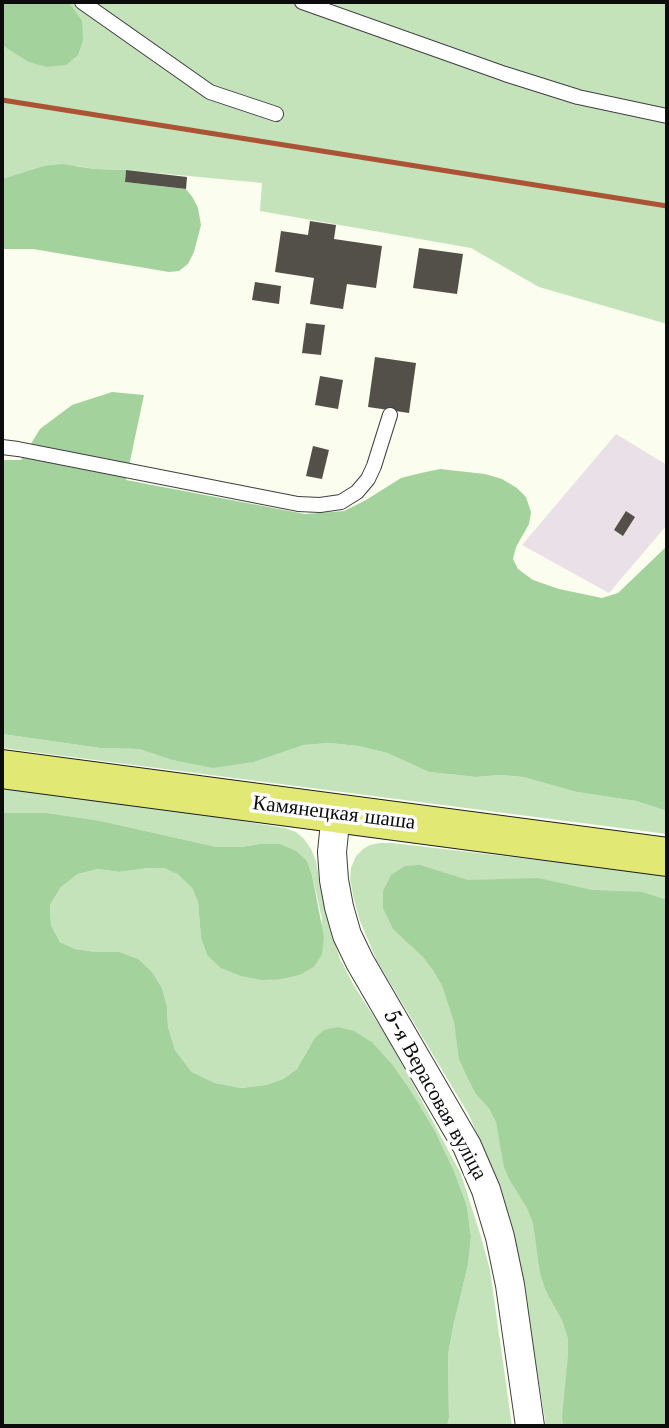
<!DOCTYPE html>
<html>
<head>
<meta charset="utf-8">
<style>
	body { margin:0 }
	#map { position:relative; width:669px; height:1428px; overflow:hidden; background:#fbfdee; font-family:"Libre Baskerville",serif }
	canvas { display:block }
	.frame { position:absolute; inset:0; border:4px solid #0c0c0c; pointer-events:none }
</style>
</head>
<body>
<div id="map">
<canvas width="669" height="1428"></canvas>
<div class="frame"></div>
</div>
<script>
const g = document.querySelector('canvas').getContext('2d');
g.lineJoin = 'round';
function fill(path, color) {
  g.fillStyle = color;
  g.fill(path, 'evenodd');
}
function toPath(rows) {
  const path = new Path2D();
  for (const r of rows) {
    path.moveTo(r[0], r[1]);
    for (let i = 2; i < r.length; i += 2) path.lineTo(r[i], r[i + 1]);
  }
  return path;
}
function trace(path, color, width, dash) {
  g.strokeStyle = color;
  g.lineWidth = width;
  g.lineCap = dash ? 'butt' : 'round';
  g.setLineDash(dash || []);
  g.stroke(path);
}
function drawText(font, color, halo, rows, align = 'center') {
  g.font = font + ' "Libre Baskerville",serif';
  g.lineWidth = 7;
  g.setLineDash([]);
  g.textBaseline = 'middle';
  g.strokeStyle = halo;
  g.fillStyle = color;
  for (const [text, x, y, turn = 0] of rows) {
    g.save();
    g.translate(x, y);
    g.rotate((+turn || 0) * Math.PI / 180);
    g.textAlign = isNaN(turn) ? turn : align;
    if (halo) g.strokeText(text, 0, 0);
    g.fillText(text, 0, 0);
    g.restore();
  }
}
fill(toPath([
	[616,434,667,465,667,525,609,593,522,545]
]), '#eae1e8');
fill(toPath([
	[2,2,667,2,667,324,539,287,471,248,260,211,262,183,126,170,95,169,78,166,43,166,2,179],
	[2,734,100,748,139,749,172,760,190,763,254,762,304,745,329,743,358,746,387,753,429,772,476,777,501,775,523,777,578,792,636,801,667,811,667,834,2,748],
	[2,788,172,810,285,828,296,832,304,839,311,849,316,861,325,911,340,959,353,984,388,1039,408,1075,461,1174,481,1237,490,1270,512,1426,447,1426,449,1418,448,1355,453,1327,468,1265,471,1237,467,1206,454,1171,435,1131,413,1094,393,1065,373,1043,314,1039,297,1069,283,1079,266,1085,241,1088,215,1083,192,1072,175,1050,168,1027,167,1006,162,988,152,972,96,952,75,949,60,942,51,925,50,905,61,887,78,874,98,869,119,872,149,868,164,868,178,873,192,888,198,902,201,938,207,955,282,979,300,975,314,967,322,919,312,875,307,861,259,844,241,847,217,847,101,821,48,813,2,813],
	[380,843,392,843,667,875,667,1426,546,1426,519,1258,511,1223,498,1184,469,1115,377,961,360,921,354,900,350,879,351,868,356,856,363,849,370,845]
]), '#c4e3bb');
fill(toPath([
	[2,2,69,2,82,21,83,40,78,55,66,65,47,67,29,62,8,49,2,44],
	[62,164,95,169,126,170,125,182,186,189,193,198,198,208,201,225,194,252,188,264,179,271,169,272,33,249,2,249,2,179,43,166],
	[112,392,144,395,126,480,305,514,344,511,366,500,401,478,421,473,440,469,485,474,502,479,517,488,526,497,531,512,529,524,516,547,513,559,518,569,533,580,559,589,602,598,618,593,667,546,667,811,636,801,577,792,523,777,501,775,476,777,429,772,387,753,358,746,329,743,304,745,254,762,213,768,172,760,139,749,100,748,2,734,2,460,21,460,40,429,72,405],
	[2,813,48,813,101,821,217,847,241,847,259,844,280,844,296,851,307,861,312,875,324,937,322,954,314,967,300,975,282,979,262,980,241,976,221,968,207,955,201,938,198,902,192,888,178,874,164,868,149,868,119,872,98,869,78,874,61,887,50,905,51,925,60,942,75,949,96,952,119,952,138,959,152,972,162,988,167,1006,168,1027,175,1050,192,1072,215,1083,241,1088,266,1085,283,1079,297,1069,314,1039,324,1030,338,1027,354,1031,373,1043,393,1065,413,1094,435,1131,454,1171,467,1206,471,1237,468,1265,453,1327,448,1355,449,1418,447,1426,2,1426],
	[420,865,468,880,538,878,592,890,642,892,667,900,667,1426,563,1426,562,1417,568,1356,568,1338,562,1320,546,1291,540,1273,533,1223,527,1208,509,1179,504,1167,496,1122,489,1108,476,1094,468,1079,459,1059,454,1022,442,985,433,970,423,957,393,929,383,908,383,891,391,875,405,866]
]), '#a4d29d');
fill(toPath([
	[126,170,187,177,186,189,125,182],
	[310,221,336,225,334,239,382,246,376,288,347,284,343,309,310,304,314,278,275,272,281,231,308,235],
	[419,248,463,254,457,294,413,288],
	[255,282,281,286,279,304,252,300],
	[306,323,325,325,321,355,302,353],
	[375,357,416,363,409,413,368,407],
	[320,376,343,380,338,409,315,405],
	[313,446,329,450,322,479,306,476],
	[626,511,635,517,623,536,614,530]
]), '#53504a');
const lane = toPath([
	[82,2,210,92,276,114],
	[302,2,505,74,578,97,667,116],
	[2,447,18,449,298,504,320,505,341,502,357,492,368,479,374,466,390,415]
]);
const street = toPath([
	[336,813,332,852,334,880,339,907,347,935,360,962,467,1146,486,1190,500,1237,510,1285,530,1426]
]);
const primary = toPath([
	[2,769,667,857]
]);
trace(lane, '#3f3f3f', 16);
trace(street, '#3f3f3f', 30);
trace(primary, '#1d1d1d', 40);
trace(lane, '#fff', 14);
trace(street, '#fff', 28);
trace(primary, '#e1e873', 38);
trace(toPath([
	[2,100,667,206]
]), '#ab5335', 5);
drawText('21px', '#0c0c0c', '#fff', [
	["Камянецкая шаша",334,813,7],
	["5-я Верасовая вуліца",435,1095,61]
]);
</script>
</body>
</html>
